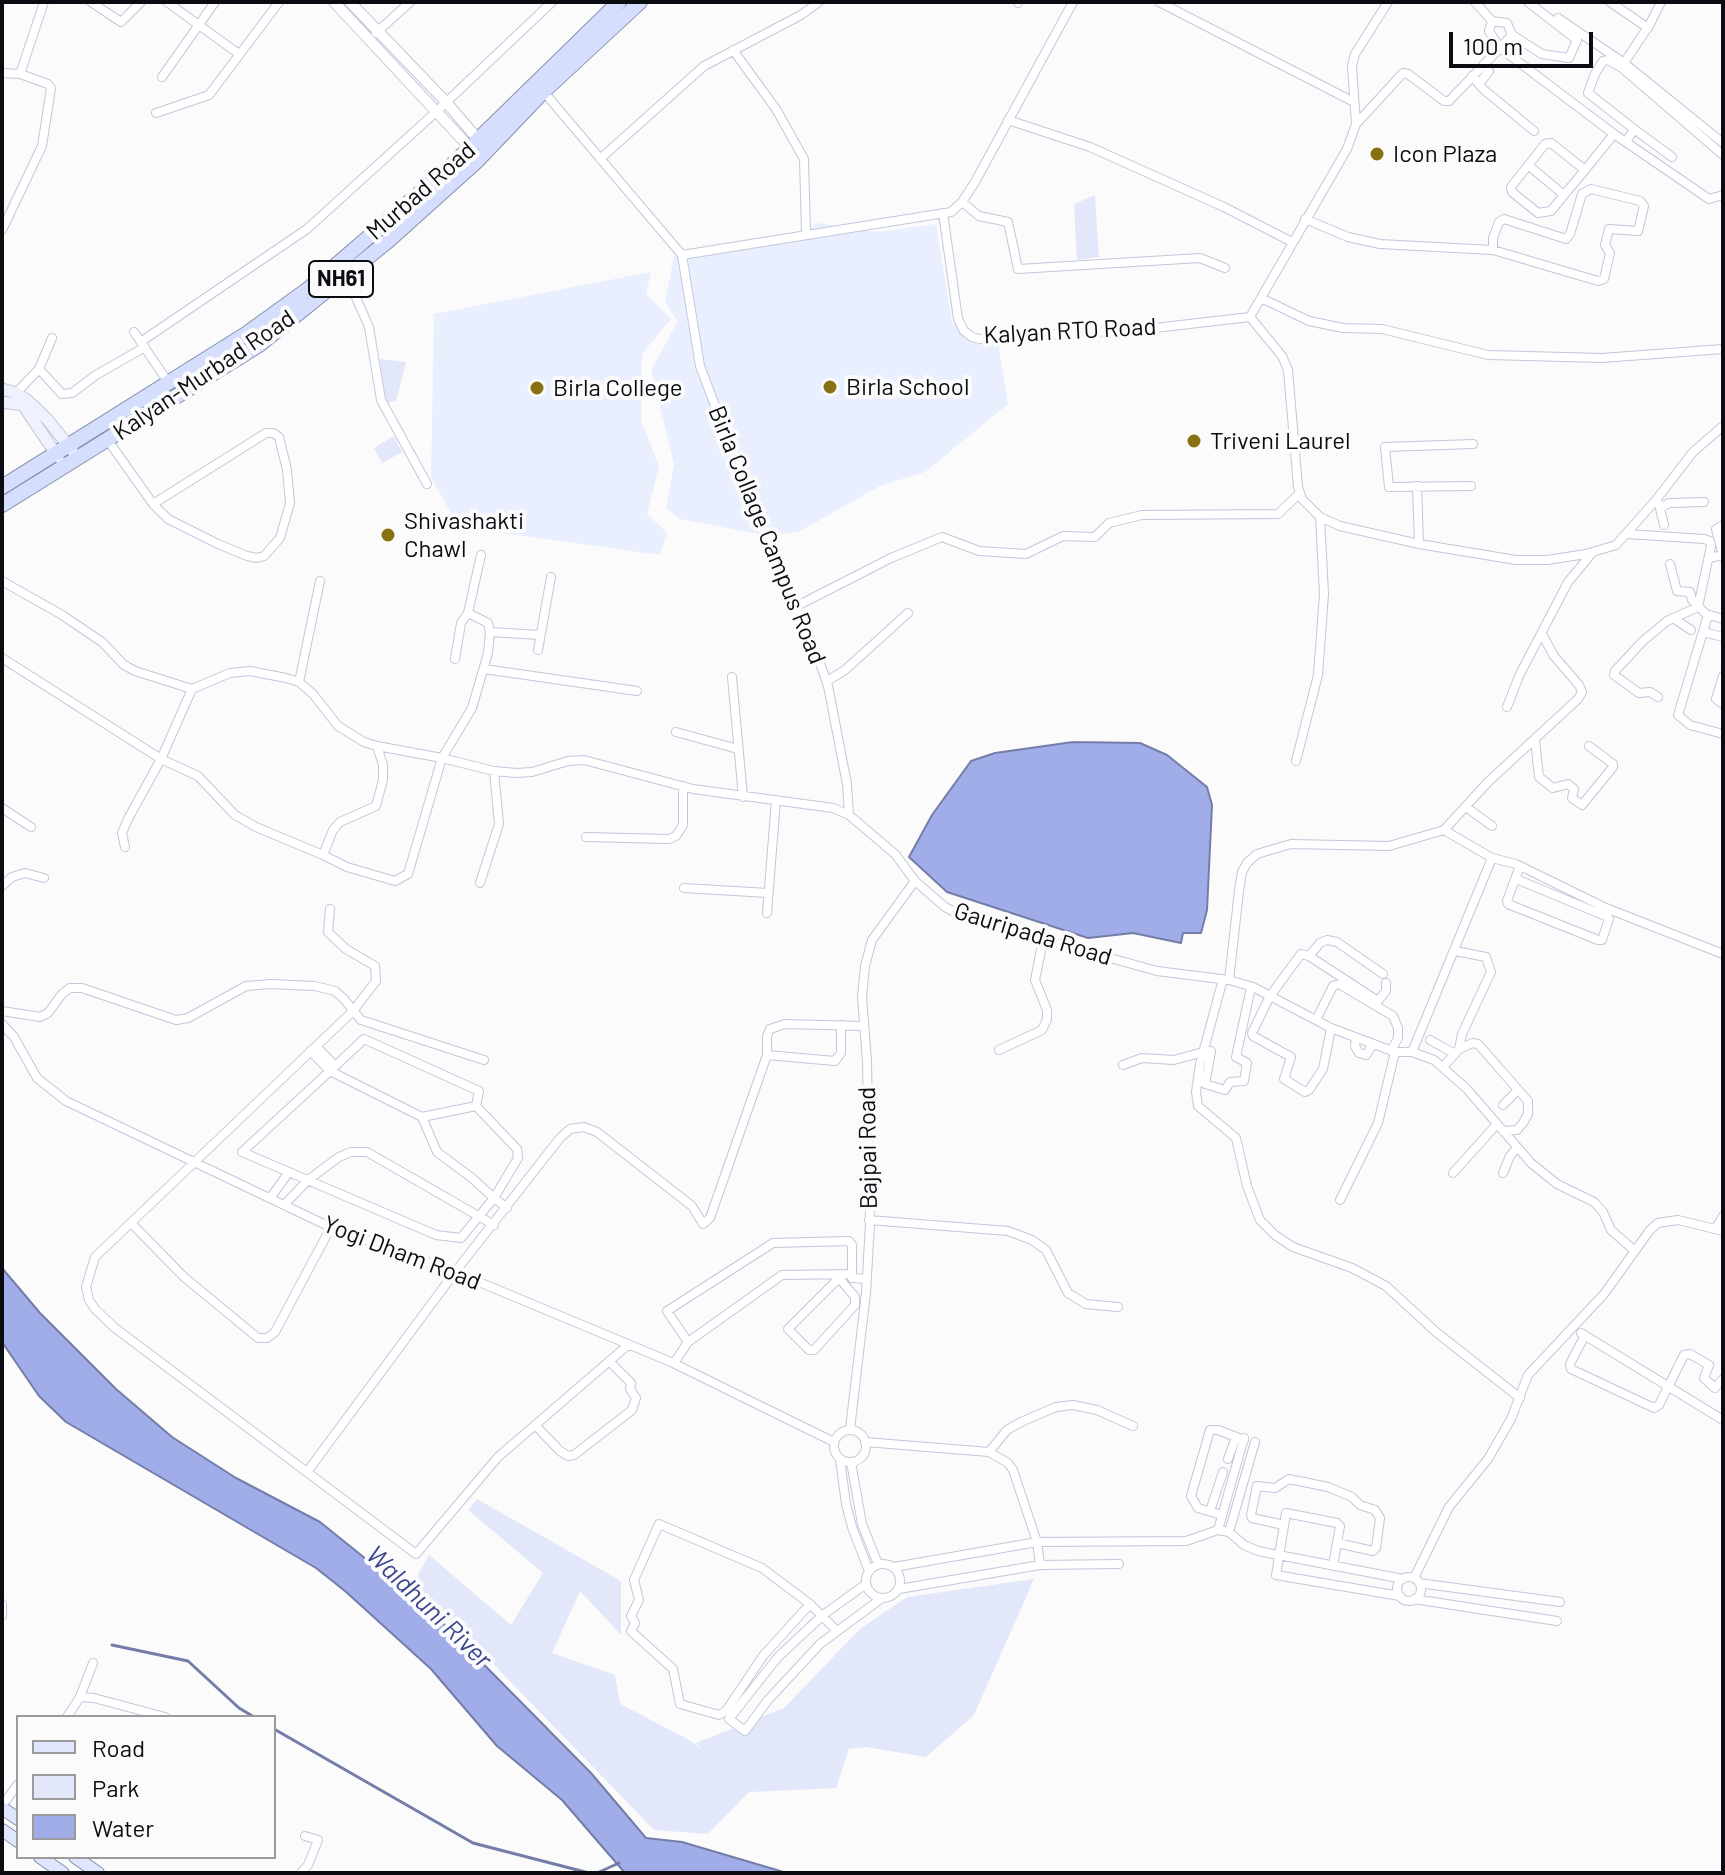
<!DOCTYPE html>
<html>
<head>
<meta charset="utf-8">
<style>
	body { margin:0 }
	#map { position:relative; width:1725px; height:1875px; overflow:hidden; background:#fbfbfb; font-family:Barlow,sans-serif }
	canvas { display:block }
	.frame { position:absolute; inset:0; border:4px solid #0a0c12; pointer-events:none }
	.legend { position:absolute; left:16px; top:1715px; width:260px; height:144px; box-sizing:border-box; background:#fbfbfb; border:2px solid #9b9b9e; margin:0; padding:10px 14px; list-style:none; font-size:24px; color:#0a0c12 }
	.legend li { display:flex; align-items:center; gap:16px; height:40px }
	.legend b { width:40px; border:2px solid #9b9b9e }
	.scale { position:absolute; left:1449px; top:32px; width:144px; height:36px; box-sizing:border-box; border:4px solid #0a0c12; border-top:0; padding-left:10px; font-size:24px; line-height:28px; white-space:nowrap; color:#0a0c12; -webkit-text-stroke:6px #fbfbfb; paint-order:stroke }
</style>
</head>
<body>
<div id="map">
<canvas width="1725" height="1875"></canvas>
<div class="frame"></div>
<ul class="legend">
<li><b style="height:10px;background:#e0e6fe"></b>Road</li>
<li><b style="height:22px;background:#e2e7fa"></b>Park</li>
<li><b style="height:22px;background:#a0ade8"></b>Water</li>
</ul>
<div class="scale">100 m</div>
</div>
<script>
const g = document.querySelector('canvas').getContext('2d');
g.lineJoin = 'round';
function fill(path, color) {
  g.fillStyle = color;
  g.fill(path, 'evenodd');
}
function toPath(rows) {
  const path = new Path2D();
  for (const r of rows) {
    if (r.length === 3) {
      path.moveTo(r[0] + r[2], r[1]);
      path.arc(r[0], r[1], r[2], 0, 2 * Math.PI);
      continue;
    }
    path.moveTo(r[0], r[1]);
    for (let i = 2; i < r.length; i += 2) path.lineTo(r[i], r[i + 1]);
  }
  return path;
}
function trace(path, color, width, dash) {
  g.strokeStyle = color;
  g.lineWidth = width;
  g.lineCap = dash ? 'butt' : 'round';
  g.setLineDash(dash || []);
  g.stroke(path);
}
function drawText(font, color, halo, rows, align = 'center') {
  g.font = font + ' Barlow,sans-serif';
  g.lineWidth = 8;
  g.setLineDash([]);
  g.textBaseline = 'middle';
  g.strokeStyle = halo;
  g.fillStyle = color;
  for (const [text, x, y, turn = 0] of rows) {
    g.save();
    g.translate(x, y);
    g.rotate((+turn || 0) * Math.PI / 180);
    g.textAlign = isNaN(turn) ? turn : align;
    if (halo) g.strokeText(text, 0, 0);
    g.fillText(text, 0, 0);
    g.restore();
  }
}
fill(toPath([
	[817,223,877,232,936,224,952,322,970,342,998,342,1008,404,925,472,880,486,800,531,769,536,680,519,666,508,674,464,651,370,678,321,665,302,674,256,791,238],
	[651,272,646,294,671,319,642,354,641,421,659,466,647,514,667,533,660,555,459,527,431,478,434,314]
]), '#eaefff');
fill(toPath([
	[1095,195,1099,257,1077,260,1074,204],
	[380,359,406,362,396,401,386,403,384,399],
	[394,436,402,452,382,463,374,448],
	[477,1499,621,1581,621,1635,580,1591,552,1653,615,1675,620,1704,691,1741,702,1750,696,1743,784,1708,860,1629,907,1597,1034,1579,974,1715,926,1757,866,1747,849,1749,836,1788,749,1792,708,1834,654,1830,414,1582,429,1555,511,1625,543,1573,468,1510]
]), '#e2e7fa');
const water = toPath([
	[1073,742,1140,743,1167,755,1207,787,1212,805,1207,910,1201,933,1183,933,1181,943,1133,933,1088,938,947,892,909,857,932,815,971,761,995,753,1073,742],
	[2,1268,40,1313,116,1389,172,1437,236,1478,320,1522,433,1613,591,1773,646,1838,682,1842,787,1873,625,1873,562,1800,497,1746,431,1669,345,1591,316,1568,66,1422,39,1396,2,1342,2,1268]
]);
fill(water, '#a0ade8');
trace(water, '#737da8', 2);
trace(toPath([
	[112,1645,188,1661,239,1708,254,1717],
	[274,1729,473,1843,589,1873],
	[597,1873,619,1863]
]), '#737da8', 3);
const minor = toPath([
	[91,2,121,22,141,2],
	[167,2,239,54],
	[1159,2,1354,102],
	[1475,2,1492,21,1489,31,1500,48,1512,35,1542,54,1569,58,1577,40,1528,2],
	[1610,2,1648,28],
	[1018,3,1018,2],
	[1558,18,1624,63,1650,24,1661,2],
	[1492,21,1507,23,1512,35],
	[376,33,410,2],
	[733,50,776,109,804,159,806,233],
	[1624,63,1723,143],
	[2,73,20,74,48,84,51,88,42,146,2,230],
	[20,74,44,2],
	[1472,76,1483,89,1534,131],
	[162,77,215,2],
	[1479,84,1489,71,1484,64],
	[543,91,682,255,700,366,779,575,814,646,828,686,847,784,849,815],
	[156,113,209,95,279,2],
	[1008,120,1090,147,1224,207,1292,242],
	[1356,124,1403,73,1408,74,1444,101,1449,101,1500,48,1614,134,1709,199,1723,195],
	[1634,129,1672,157],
	[1626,142,1634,129,1588,93,1595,74,1603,61,1608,60,1622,68,1723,155],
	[600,159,704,66,801,15,819,2],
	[1528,165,1564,195],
	[1585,170,1551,143,1545,144,1511,187,1512,192,1538,213,1551,211,1564,195,1585,170,1614,134],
	[962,202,979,216,1008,222,1018,269,1200,258,1225,268],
	[943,213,958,319,964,331,972,337,980,339,1146,329,1250,317],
	[1305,219,1348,237,1380,244,1493,250,1598,281,1604,279,1610,253,1605,245,1609,229,1638,231,1644,206,1640,201,1591,189,1582,194,1570,234,1566,239,1504,219,1499,222,1493,238,1493,250],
	[682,255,951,212,962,202,975,182,1073,2],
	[346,275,369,327,381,400,427,484],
	[1261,298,1309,321,1343,328,1382,329,1488,355,1602,358,1723,349],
	[1250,317,1282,356,1288,370,1298,487,1302,499,1320,517,1340,526,1419,544,1516,560,1547,560,1586,554,1616,545,1656,500,1693,452,1723,426],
	[1250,317,1347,149,1356,124,1352,66,1355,54,1388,2],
	[134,332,168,382],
	[52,338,39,369,62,394,72,393,96,375,145,347],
	[142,341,307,229,437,111,552,2],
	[16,393,39,369],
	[107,439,153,504,168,519,218,544,247,556,257,558,264,556,280,538,290,503,287,470,279,437,273,433,266,433,153,504],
	[1417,486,1419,544],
	[1471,486,1389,487,1385,447,1473,444],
	[1659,504,1664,525],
	[1661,508,1669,503,1704,502],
	[1627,534,1704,539,1710,541,1711,546,1698,607,1667,621,1643,641,1615,671,1614,675,1639,693,1650,692,1658,697],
	[1709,558,1723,555,1716,529,1723,525],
	[1670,564,1677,591,1690,592,1692,600,1706,614,1723,619],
	[2,581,62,615,102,642,124,665,135,671,192,689,230,673,250,671,286,678,299,682,313,694,338,726,364,742,377,746,442,758,494,771,517,773,532,772,568,761,584,760,693,789,833,808,849,815,895,854,915,881,945,907,966,918,1157,971,1229,980,1253,987,1331,1028,1395,1052,1412,1052,1434,1060,1466,1088,1531,1163,1557,1184,1594,1202,1603,1212,1611,1230,1635,1251],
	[795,607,891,558,942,537,979,551,1026,554,1063,536,1095,537,1109,523,1142,515,1278,514,1300,493],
	[1708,615,1678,715,1690,725,1723,734],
	[1673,618,1691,630],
	[490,632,540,635],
	[1703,632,1723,637],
	[538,650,551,577],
	[2,658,161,759,198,776,235,815,256,827,323,855,333,830,340,822,376,806,383,780,383,765,377,746],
	[455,659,461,623,468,613,481,555],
	[484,669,637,691],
	[1723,676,1716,699,1723,704],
	[732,677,743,797],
	[827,681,845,670,908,613],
	[299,682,320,581],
	[1507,707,1519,676,1568,582,1593,552],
	[676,732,738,749],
	[1535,740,1539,777,1553,788,1568,784,1574,789,1572,798,1582,805,1613,767,1613,764,1589,746],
	[1296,761,1318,675,1324,594,1320,517],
	[1466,807,1492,826],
	[2,808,31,827],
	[586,837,669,839,676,836,683,825,683,786],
	[125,847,122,833,128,819,161,759,192,689],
	[323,855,347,867,395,881,408,874,442,758,472,708,488,653,490,632,488,623,468,613],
	[1492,858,1516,864,1606,908,1723,954],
	[1516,879,1608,917,1609,919,1602,940,1598,940,1508,904,1507,901,1520,866],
	[480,883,499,824,494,771],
	[2,886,12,877,25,873,44,878],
	[684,888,768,893],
	[330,909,328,932,346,949,375,966,376,981,353,1011,95,1257,86,1287,89,1300,95,1309,115,1328,416,1554,498,1457,628,1345],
	[767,913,776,800],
	[1309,956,1378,1001,1386,991,1386,983],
	[1223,979,1200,1064,1196,1092,1198,1106,1236,1138,1247,1186,1260,1220,1275,1235,1293,1247,1352,1268,1386,1286,1436,1332,1520,1398],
	[1229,980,1239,891,1242,872,1247,863,1257,854,1291,844,1389,846,1444,830,1488,782,1578,699,1582,692,1579,685,1554,656,1542,634],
	[2,1011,40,1017,48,1013,62,994,70,988,82,988,176,1020,188,1018,246,986,271,984,315,986,335,991,344,999,361,1020,484,1060],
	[1316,1020,1333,986,1339,984,1393,1016,1398,1028,1398,1038,1391,1051],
	[2,1024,14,1037,37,1078,66,1101,328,1226,455,1272,671,1362,834,1442],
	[1331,1028,1323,1069,1309,1090,1305,1092,1284,1079,1291,1057,1253,1036,1252,1033,1270,996,1301,954,1309,956,1320,943,1327,940,1337,942,1383,974],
	[1356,1038,1355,1046,1359,1053,1366,1055,1373,1044],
	[1430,1040,1455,1054],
	[316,1046,335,1066],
	[1459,1049,1473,1043,1478,1044,1528,1101,1528,1114,1523,1123,1517,1130,1503,1131],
	[999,1050,1042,1030,1047,1019,1047,1010,1035,980,1043,940],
	[310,1051,330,1071,364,1039,479,1091,476,1106,422,1117],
	[1211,1051,1205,1084,1225,1090,1230,1082,1244,1081,1247,1063,1236,1057,1251,987],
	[1412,1052,1492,858,1444,830],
	[767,1055,835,1061,841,1053,841,1025],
	[1123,1065,1142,1058,1174,1060,1203,1052],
	[1443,1067,1459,1049,1462,1034,1491,972,1486,957,1455,951],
	[1503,1105,1518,1090],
	[476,1106,517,1149,518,1158,494,1198,461,1238,436,1235,242,1152,330,1071,422,1117,437,1152,472,1178,494,1198,498,1201,507,1208],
	[1453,1173,1497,1124],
	[1503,1173,1510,1156,1516,1149],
	[271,1197,289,1172],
	[1340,1200,1378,1123,1395,1052],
	[284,1205,308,1180,339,1157,351,1152,367,1152,494,1225],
	[869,1220,1008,1231,1032,1240,1046,1250,1068,1293,1086,1304,1118,1307],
	[131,1223,184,1277,258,1338,267,1338,275,1332,331,1227],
	[1716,1228,1723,1216],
	[835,1275,839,1278,855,1297,855,1305,814,1350,809,1350,788,1329,839,1278],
	[1581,1333,1723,1420],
	[1585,1335,1570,1364,1571,1369,1654,1408,1659,1405,1684,1355,1690,1354,1709,1365,1704,1378,1715,1388,1723,1379],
	[688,1342,782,1275,851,1274],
	[674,1363,688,1342,667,1311,773,1243,849,1241,852,1245,852,1278,867,1279],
	[535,1425,560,1451,568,1456,574,1455,632,1410,636,1398,630,1389,631,1383,609,1361],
	[850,1429,866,1293,870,1224,867,1061,862,997,865,966,872,940,915,881],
	[850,1446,16],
	[865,1442,989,1452,1007,1430,1021,1422,1056,1407,1073,1405,1097,1410,1133,1426],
	[989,1452,1008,1463,1013,1470,1037,1542,1040,1565],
	[840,1459,846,1504,852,1527,869,1571],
	[1228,1459,1236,1437],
	[851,1462,862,1524,878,1564],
	[307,1472,455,1272,560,1138,570,1129,584,1127,597,1132,692,1206,703,1224,710,1218,767,1055,767,1036,770,1029,785,1024,864,1026],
	[1210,1511,1223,1472],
	[1222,1515,1198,1508,1191,1496,1210,1430,1218,1430,1244,1440],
	[1284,1525,1252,1518,1251,1515,1257,1486,1275,1488,1289,1479,1328,1487,1352,1497,1360,1505,1375,1510,1380,1518,1376,1548,1373,1551,1337,1543],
	[1218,1530,1244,1438],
	[1229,1532,1255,1442],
	[883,1581,17],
	[1333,1566,1340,1526,1337,1523,1286,1513,1276,1575,1400,1596],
	[894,1567,1037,1542,1186,1541,1218,1530,1229,1532,1244,1545,1258,1551,1403,1579],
	[1409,1589,12],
	[1414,1578,1449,1507,1488,1459,1511,1419,1528,1375,1604,1294,1650,1230,1658,1223,1678,1220,1723,1231],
	[1419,1583,1560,1602],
	[866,1584,823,1615,778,1657,729,1719,745,1731,768,1700,820,1644,882,1598],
	[899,1589,1040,1565,1119,1564],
	[1414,1599,1557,1621],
	[2,1604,2,1616],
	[810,1604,762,1568,659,1524,634,1580,639,1600,631,1616,635,1623,631,1631,673,1669,680,1704,719,1715,726,1711,763,1656,810,1604,837,1631],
	[80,1697,94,1698,165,1717],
	[67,1717,80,1697,93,1663],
	[2,1806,18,1784],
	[301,1873,308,1865,318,1840,305,1836]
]);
const tertiary = toPath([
	[334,2,473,151],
	[350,2,446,102,482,144]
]);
const secondary = toPath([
	[2,389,16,393,27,400,47,419,72,450],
	[2,402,23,405,58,457]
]);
const primary = toPath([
	[2,1808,18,1819],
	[2,1830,18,1841],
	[40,1857,63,1873],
	[75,1857,98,1873]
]);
const trunk = toPath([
	[2,487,246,334,307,290,451,166,619,2],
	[2,505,259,345,388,241,477,161,543,92,640,2]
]);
trace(minor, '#c2c7db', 10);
trace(tertiary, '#c2c7db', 12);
trace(secondary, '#c2c7db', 13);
trace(primary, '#878fab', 14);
trace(trunk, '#878fab', 16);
trace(minor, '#fff', 8);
trace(tertiary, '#fff', 10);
trace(secondary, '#eff2fe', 11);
trace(primary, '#e0e6fe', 12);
trace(trunk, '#d6defe', 14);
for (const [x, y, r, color] of [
	[1377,154,8,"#887112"],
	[830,387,8,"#887112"],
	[537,388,8,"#887112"],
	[1194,441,8,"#887112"],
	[388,535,8,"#887112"]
]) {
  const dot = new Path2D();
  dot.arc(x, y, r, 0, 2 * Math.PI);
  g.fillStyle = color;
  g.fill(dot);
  trace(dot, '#fbfbfb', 3);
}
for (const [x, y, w] of [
	[341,279,64]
]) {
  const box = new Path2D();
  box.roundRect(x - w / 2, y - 18, w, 36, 6);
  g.fillStyle = '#fbfbfb';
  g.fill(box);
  trace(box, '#0a0c12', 2);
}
drawText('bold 22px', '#0a0c12', null, [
	["NH61",341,279]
]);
drawText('24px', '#0a0c12', '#fbfbfb', [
	["Icon Plaza",1393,154],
	["Birla School",846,387],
	["Birla College",553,388],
	["Triveni Laurel",1210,441],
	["Shivashakti",404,521],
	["Chawl",404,549]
], 'left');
drawText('24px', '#0a0c12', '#fbfbfb', [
	["Murbad Road",421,191,-41],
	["Kalyan RTO Road",1070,331,-3],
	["Kalyan-Murbad Road",204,375,-34],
	["Birla Collage Campus Road",767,535,68],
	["Gauripada Road",1033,934,17],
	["Bajpai Road",868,1148,-91],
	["Yogi Dham Road",402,1253,21]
]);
drawText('italic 26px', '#3b468c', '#fbfbfb', [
	["Waldhuni River",429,1607,44]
]);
</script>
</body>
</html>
